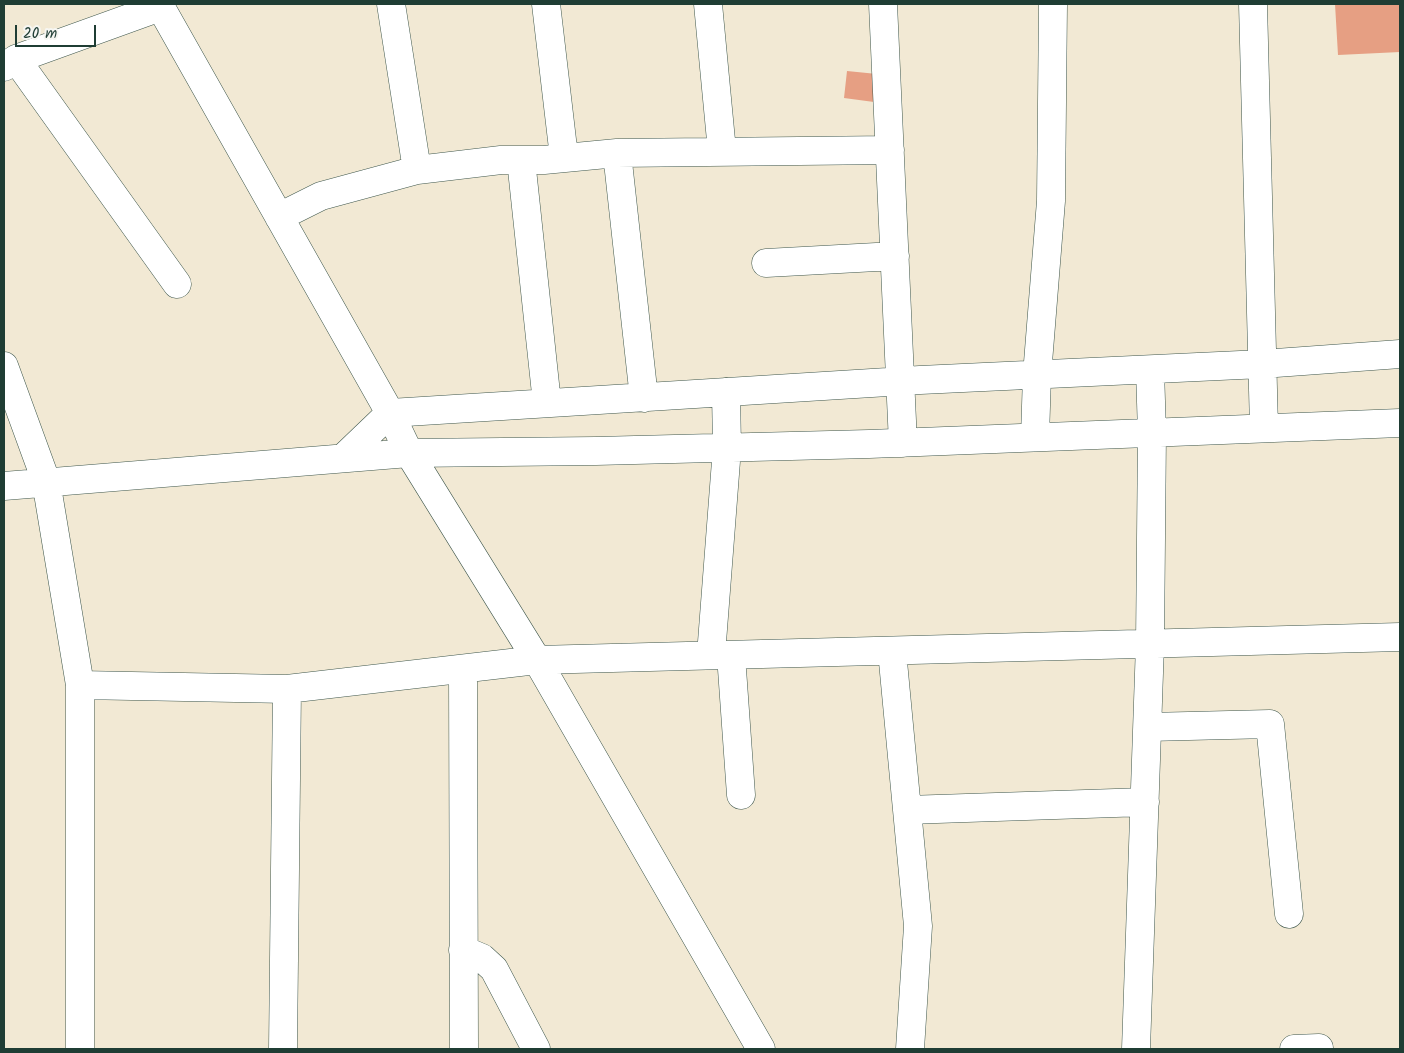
<!DOCTYPE html>
<html>
<head>
<meta charset="utf-8">
<style>
	body { margin:0 }
	#map { position:relative; width:1404px; height:1053px; overflow:hidden; background:#f2e9d4; font-family:Kalam,sans-serif }
	canvas { display:block }
	.frame { position:absolute; inset:0; border:5px solid #1f3d34; pointer-events:none }
	.scale { position:absolute; left:15px; top:25px; width:81px; height:22px; box-sizing:border-box; border:2px solid #1f3d34; border-top:0; padding-left:6px; font-size:15px; line-height:18px; white-space:nowrap; color:#1f3d34; -webkit-text-stroke:4px #f6f6f2; paint-order:stroke }
</style>
</head>
<body>
<div id="map">
<canvas width="1404" height="1053"></canvas>
<div class="frame"></div>
<div class="scale">20 m</div>
</div>
<script>
const g = document.querySelector('canvas').getContext('2d');
g.lineJoin = 'round';
function fill(path, color) {
  g.fillStyle = color;
  g.fill(path, 'evenodd');
}
function toPath(rows) {
  const path = new Path2D();
  for (const r of rows) {
    path.moveTo(r[0], r[1]);
    for (let i = 2; i < r.length; i += 2) path.lineTo(r[i], r[i + 1]);
  }
  return path;
}
function trace(path, color, width, dash) {
  g.strokeStyle = color;
  g.lineWidth = width;
  g.lineCap = dash ? 'butt' : 'round';
  g.setLineDash(dash || []);
  g.stroke(path);
}
fill(toPath([
	[1335,4,1400,4,1400,52,1338,55],
	[847,71,877,74,874,102,844,98]
]), '#e69f83');
const minor = toPath([
	[159,4,390,413,409,453,537,660,761,1049],
	[391,4,417,170],
	[546,4,564,157],
	[708,4,722,151],
	[883,4,903,443],
	[1253,4,1264,428],
	[16,59,177,284],
	[4,67,16,59,160,7],
	[617,153,890,150],
	[521,160,547,403],
	[279,217,321,196,417,170,501,160,544,160,617,153,644,398],
	[766,263,895,256],
	[4,366,46,481,80,685,80,1049],
	[1035,437,1037,375,1051,201,1053,4],
	[343,458,390,413,920,380,1262,364,1400,354],
	[4,486,409,453,596,451,869,444,1400,423],
	[892,651,918,926,910,1049],
	[711,655,727,448,726,392],
	[731,655,741,795],
	[463,669,464,1049],
	[80,685,287,689,537,660,1400,637],
	[1148,727,1270,724,1289,914],
	[907,810,1145,802],
	[463,950,482,958,494,969,536,1049],
	[283,1049,287,689],
	[1136,1049,1150,644,1152,433,1150,370],
	[1294,1049,1319,1048]
]);
trace(minor, '#3f574c', 29);
trace(minor, '#fff', 28);
</script>
</body>
</html>
